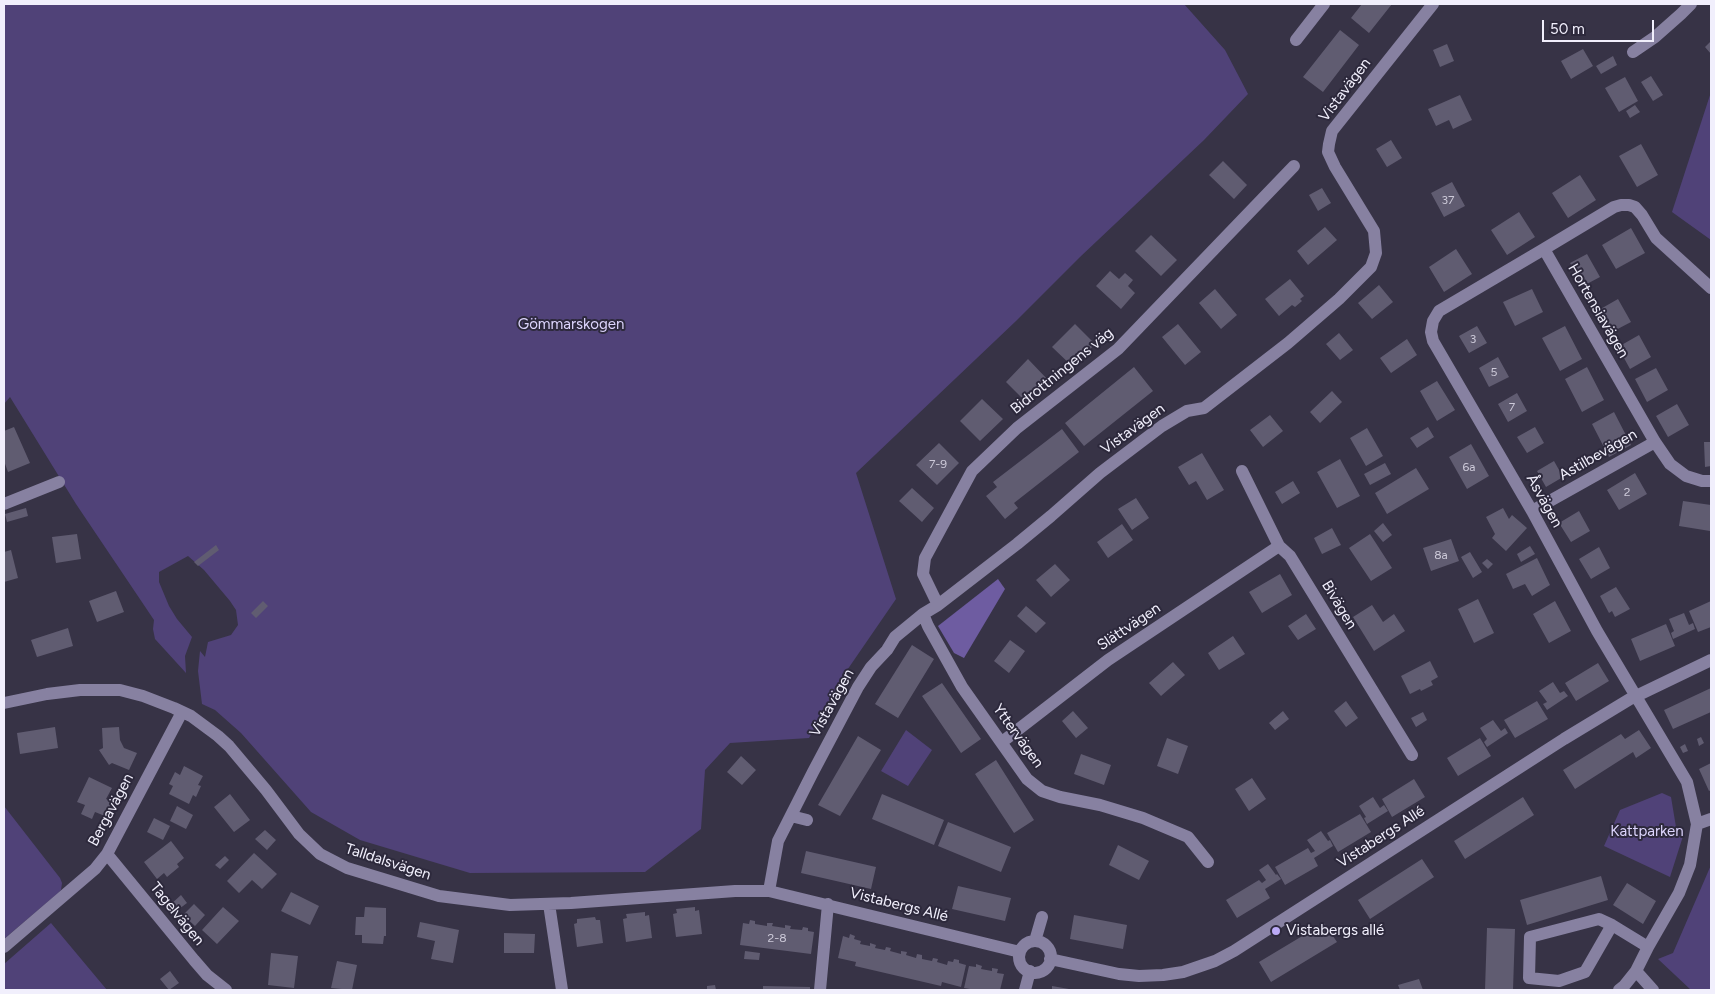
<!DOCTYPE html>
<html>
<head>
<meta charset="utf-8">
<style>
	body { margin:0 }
	#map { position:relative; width:1715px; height:994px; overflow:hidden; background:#373346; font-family:Figtree,sans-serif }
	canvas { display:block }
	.frame { position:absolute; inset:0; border:5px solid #f1effc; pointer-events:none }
	.scale { position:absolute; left:1542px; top:20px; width:112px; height:22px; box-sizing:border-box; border:2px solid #f1effc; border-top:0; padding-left:6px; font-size:15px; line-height:18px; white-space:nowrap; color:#f1effc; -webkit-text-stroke:4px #2d293c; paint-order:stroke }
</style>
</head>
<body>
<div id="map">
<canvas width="1715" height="994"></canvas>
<div class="frame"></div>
<div class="scale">50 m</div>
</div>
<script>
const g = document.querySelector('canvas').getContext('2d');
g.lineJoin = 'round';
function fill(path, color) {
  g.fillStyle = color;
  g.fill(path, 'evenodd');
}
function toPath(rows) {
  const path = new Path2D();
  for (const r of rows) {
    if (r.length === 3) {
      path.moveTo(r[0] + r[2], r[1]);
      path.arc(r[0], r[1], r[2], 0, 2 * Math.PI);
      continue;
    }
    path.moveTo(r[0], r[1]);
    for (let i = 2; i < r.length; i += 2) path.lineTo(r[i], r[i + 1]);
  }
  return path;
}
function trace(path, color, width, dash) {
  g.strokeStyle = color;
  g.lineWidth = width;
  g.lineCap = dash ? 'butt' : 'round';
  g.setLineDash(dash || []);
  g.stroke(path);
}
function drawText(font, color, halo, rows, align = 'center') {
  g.font = font + ' Figtree,sans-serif';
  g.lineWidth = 4;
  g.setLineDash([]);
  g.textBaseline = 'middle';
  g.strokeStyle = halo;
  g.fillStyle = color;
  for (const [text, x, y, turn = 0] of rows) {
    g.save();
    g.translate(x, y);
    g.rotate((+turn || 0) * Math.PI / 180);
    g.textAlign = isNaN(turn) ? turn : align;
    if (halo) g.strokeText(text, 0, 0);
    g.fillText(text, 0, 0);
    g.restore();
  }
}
fill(toPath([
	[4,4,1184,4,1225,50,1248,94,1204,140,1080,257,1016,321,856,473,896,599,841,679,809,738,730,743,705,770,701,829,645,872,470,873,360,840,311,812,241,733,215,710,202,704,198,671,200,651,205,657,208,642,231,635,238,625,236,610,230,601,204,570,188,556,159,572,159,582,169,606,177,619,192,637,185,656,186,673,155,639,153,629,154,620,76,504,10,397,4,404],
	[1711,92,1711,240,1672,212],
	[906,730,932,750,908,786,881,771],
	[1662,793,1671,797,1676,827,1684,833,1670,877,1604,846,1620,810],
	[4,806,60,878,62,883,61,890,58,893,4,939],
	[1711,865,1711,990,1691,990,1658,959,1673,953],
	[51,923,107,990,4,990,4,964]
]), '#504278');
fill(toPath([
	[998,579,1005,589,964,658,954,653,938,626]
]), '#6e5ca1');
fill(toPath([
	[1362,4,1392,4,1369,33,1351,18],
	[1340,30,1359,45,1323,92,1303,77],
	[1711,41,1711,54,1705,47],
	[1447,44,1454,61,1440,67,1433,50],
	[1583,49,1593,66,1571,79,1561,61],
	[1613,56,1617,65,1601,74,1596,66],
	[1651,76,1663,95,1653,101,1641,82],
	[1625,77,1638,101,1619,112,1605,88],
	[1460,95,1472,120,1453,129,1449,120,1436,126,1428,109],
	[1635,105,1640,112,1630,118,1626,111],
	[1391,140,1402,158,1387,167,1376,149],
	[1641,144,1658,175,1637,187,1619,156],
	[1223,161,1247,185,1234,199,1209,175],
	[1580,175,1596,200,1568,218,1552,193],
	[1452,182,1465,206,1444,217,1431,193],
	[1322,188,1331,203,1318,211,1309,195],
	[1519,212,1535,237,1507,255,1491,230],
	[1325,227,1337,240,1308,265,1297,251],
	[1631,228,1645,253,1616,269,1602,245],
	[1151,235,1177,260,1161,276,1135,251],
	[1456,249,1472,274,1444,292,1429,267],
	[1587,254,1600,277,1583,286,1570,263],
	[1110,271,1119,279,1125,273,1133,280,1128,286,1135,293,1121,309,1096,286],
	[1290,279,1304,296,1300,299,1302,301,1295,307,1292,305,1279,316,1265,299],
	[1379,285,1393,302,1372,319,1358,303],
	[1215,289,1237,315,1221,329,1199,303],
	[1532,289,1543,312,1515,326,1503,302],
	[1618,299,1631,322,1610,333,1597,311],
	[1075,324,1095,344,1073,367,1052,347],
	[1178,324,1201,352,1185,365,1162,337],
	[1477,326,1487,343,1469,353,1459,336],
	[1565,326,1582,359,1560,371,1542,338],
	[1339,333,1353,350,1340,360,1326,344],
	[1639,335,1651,357,1630,369,1618,347],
	[1407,339,1417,355,1391,373,1380,358],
	[1498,357,1509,377,1489,387,1479,368],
	[1028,359,1048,380,1026,402,1006,382],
	[1134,367,1153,391,1084,446,1065,423],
	[1587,367,1604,400,1582,412,1565,379],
	[1656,368,1668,390,1647,402,1635,379],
	[1437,381,1455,410,1437,421,1420,391],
	[1332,391,1342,402,1320,423,1310,412],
	[1517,393,1527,411,1508,422,1498,404],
	[982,399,1003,419,980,441,960,421],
	[1677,404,1689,425,1668,437,1656,416],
	[1614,412,1631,445,1609,457,1592,424],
	[1270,415,1283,431,1263,447,1250,430],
	[14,427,30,463,8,472,4,461,4,431],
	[1428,427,1434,437,1417,448,1410,438],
	[1535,427,1544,443,1527,453,1517,437],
	[1367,428,1383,456,1366,466,1350,438],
	[1062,429,1079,452,1014,503,1018,508,1005,519,986,496,997,487,993,482],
	[1704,442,1711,442,1711,466,1705,467],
	[939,443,959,463,937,485,916,465],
	[1471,444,1489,476,1467,489,1449,457],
	[1202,453,1224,490,1207,500,1196,481,1189,485,1178,467],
	[1340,459,1360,496,1337,508,1317,472],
	[1554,461,1563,477,1546,487,1537,471],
	[1385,463,1391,474,1370,485,1364,474],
	[1416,468,1429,489,1387,514,1375,493],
	[1635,473,1647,494,1619,510,1607,490],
	[1293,481,1300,493,1282,504,1275,492],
	[912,488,934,508,922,522,899,501],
	[1136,498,1149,518,1132,530,1118,509],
	[1683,501,1711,505,1710,531,1679,526],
	[26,508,28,516,7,522,5,514],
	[1503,508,1509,519,1512,515,1527,528,1506,551,1492,538,1495,534,1486,517],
	[1579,511,1590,531,1571,542,1559,523],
	[1383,523,1392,535,1383,542,1374,531],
	[1122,524,1133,540,1108,558,1097,542],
	[1332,528,1341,545,1322,554,1314,538],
	[77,534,81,559,56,563,52,537],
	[1370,534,1392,568,1371,581,1349,548],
	[1451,539,1459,561,1431,571,1423,548],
	[216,545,219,550,198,566,194,562],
	[1530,546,1535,554,1521,562,1517,554],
	[1599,547,1610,568,1591,579,1579,559],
	[11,550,18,578,4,582,4,552],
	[1470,552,1482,572,1473,578,1461,557],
	[1537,558,1550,585,1532,596,1525,584,1513,589,1506,574],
	[1487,559,1493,564,1488,569,1482,563],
	[1055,564,1070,580,1051,597,1036,580],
	[1280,574,1292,595,1262,613,1249,592],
	[1616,587,1630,609,1615,617,1612,611,1609,613,1600,596],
	[116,591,124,612,97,622,89,601],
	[1478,599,1494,633,1474,643,1458,609],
	[263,601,268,606,256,618,251,613],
	[1555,601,1571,631,1549,643,1533,614],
	[1711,601,1711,627,1698,632,1689,611],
	[1372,605,1383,622,1394,614,1405,631,1374,651,1353,617],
	[1026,606,1046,623,1036,633,1017,616],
	[1684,613,1689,625,1693,623,1695,629,1673,639,1671,633,1674,631,1669,619],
	[1306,614,1316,629,1298,640,1288,626],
	[1666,624,1675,646,1640,661,1631,639],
	[68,628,73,646,37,657,31,640],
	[1233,636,1245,654,1219,670,1208,653],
	[1010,640,1025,651,1009,673,994,661],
	[912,645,934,659,898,718,875,704],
	[1430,661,1438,677,1431,681,1433,685,1421,691,1420,689,1410,694,1401,676],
	[1173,662,1185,675,1161,696,1149,683],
	[1598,663,1609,681,1576,701,1565,683],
	[1553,682,1560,693,1564,691,1568,696,1547,710,1543,704,1547,702,1539,691],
	[942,683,981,739,961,753,922,696],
	[1711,688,1711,712,1673,729,1664,710],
	[1346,701,1358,718,1346,727,1334,711],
	[1537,701,1548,719,1515,738,1504,720],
	[1073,711,1088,728,1076,738,1062,721],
	[1283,711,1289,719,1275,730,1269,723],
	[1423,712,1427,720,1416,727,1411,718],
	[1493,720,1501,731,1505,728,1508,733,1487,747,1484,742,1487,739,1480,728],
	[55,727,58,748,20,754,17,733],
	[119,727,120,740,124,748,137,753,129,770,112,763,109,765,99,750,103,748,102,728],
	[1639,730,1651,748,1636,758,1633,752,1575,789,1563,770,1621,734,1625,739],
	[858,736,881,750,840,816,818,805],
	[1701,737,1704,743,1699,746,1697,739],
	[1167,738,1188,746,1178,774,1157,766],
	[1480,738,1491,756,1458,776,1447,758],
	[1685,744,1688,751,1683,753,1680,747],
	[1081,754,1111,765,1104,785,1074,774],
	[741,756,756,770,742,785,727,772],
	[996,760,1034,820,1014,833,975,774],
	[1711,763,1711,790,1709,791,1699,769],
	[184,766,203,776,198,785,201,786,196,797,193,795,189,804,169,794,173,786,169,784,175,772,180,775],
	[89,777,112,788,106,799,112,802,105,816,95,812,92,819,81,814,85,805,77,802],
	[1252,778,1266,799,1249,811,1235,789],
	[1414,779,1425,797,1392,817,1382,799],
	[230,794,250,820,234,832,214,807],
	[882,794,944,820,934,845,872,819],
	[1373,797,1380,808,1384,805,1388,811,1367,824,1364,818,1366,817,1359,806],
	[1523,797,1534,815,1465,859,1454,841],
	[177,806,193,815,186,829,170,821],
	[1360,814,1371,832,1338,852,1327,833],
	[154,818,170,826,163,840,147,832],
	[948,822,1011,847,1001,872,938,846],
	[265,830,276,840,267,850,255,839],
	[1321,831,1328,841,1330,840,1333,846,1314,858,1318,866,1285,885,1275,867,1308,848,1311,853,1315,851,1307,840],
	[171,841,184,858,177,864,179,867,167,877,164,873,157,879,144,862],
	[1118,845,1149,861,1139,880,1109,865],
	[806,851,876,867,871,889,801,873],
	[254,853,277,874,262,889,252,880,239,893,227,881],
	[225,856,229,860,220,869,215,865],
	[1422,859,1434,877,1370,919,1358,900],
	[1268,864,1276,875,1277,874,1281,879,1265,889,1270,898,1237,918,1226,900,1259,880,1262,883,1266,880,1259,870],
	[1601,876,1608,900,1527,925,1520,900],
	[1627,883,1656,901,1643,924,1613,905],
	[958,886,1011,898,1005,921,952,909],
	[291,892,319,906,310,925,281,911],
	[181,895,187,903,175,912,170,905],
	[194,904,205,915,195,926,183,915],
	[223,907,239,921,217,944,202,930],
	[365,907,386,908,386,936,384,936,383,944,362,943,362,935,355,935,356,917,364,917],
	[695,907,695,911,699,910,702,934,676,937,673,914,677,913,676,909],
	[645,912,645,916,649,915,652,938,626,942,623,919,627,918,626,914],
	[1074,915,1127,925,1123,949,1070,939],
	[595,917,596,920,600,920,603,943,577,947,574,924,577,923,577,919],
	[750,920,755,921,755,924,767,926,767,923,773,923,772,926,785,928,785,925,791,926,790,929,802,930,803,927,808,928,808,931,814,932,811,954,740,945,743,923,749,924],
	[420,922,459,930,453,963,431,959,435,941,417,937],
	[1324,923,1337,942,1271,982,1259,962],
	[1487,928,1515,929,1513,990,1485,990],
	[504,933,535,934,534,953,504,953],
	[850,934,855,936,854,939,861,941,860,944,870,946,870,943,876,945,875,948,885,950,886,947,891,948,890,951,901,954,901,951,907,952,906,955,916,958,917,954,922,955,922,959,932,961,933,958,938,959,937,962,947,965,948,961,953,962,954,959,959,960,959,963,966,965,961,987,942,982,941,986,855,966,856,962,838,958,843,936,849,938],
	[745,951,760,953,759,960,744,959],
	[271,953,298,956,294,988,268,985],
	[337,961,357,965,352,990,331,988],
	[976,964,982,966,981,969,992,971,992,968,998,969,997,973,1004,974,1000,990,976,990,964,988,969,966,976,967],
	[170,971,179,983,169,990,160,979],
	[1419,979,1423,990,1400,990,1398,985],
	[715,985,716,990,707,990,707,986],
	[763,986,810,987,810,990,763,990],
	[1052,986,1069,989,1069,990,1052,990]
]), '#605c71');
trace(toPath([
	[1296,40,1324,4],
	[1633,52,1655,37,1681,14,1691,4],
	[1544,249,1614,207,1621,205,1629,205,1635,207,1642,215,1656,238,1711,288],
	[1242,471,1279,546,1290,556,1412,755],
	[4,504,59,482],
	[1532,511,1655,442],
	[938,605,923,574,925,558,972,471,1017,428,1118,349,1294,166],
	[923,614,928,626,962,687,1027,779,1042,791,1060,797,1100,805,1143,818,1188,837,1208,862],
	[4,703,47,694,80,690,120,690,143,696,174,708,191,716,218,736,229,746,266,790,299,834,320,854,347,868,439,896,510,905,571,903,735,891,769,891,1020,952],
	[1002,742,1108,660,1279,546],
	[791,816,807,820],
	[1697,824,1711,819],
	[107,854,194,960,207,975,226,990],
	[769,891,778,841,813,772,858,687,871,667,887,650,895,637,923,614,938,605,1017,544,1051,516,1100,473,1162,426,1187,411,1204,408,1288,343,1339,299,1371,267,1376,253,1374,231,1335,167,1328,152,1329,144,1332,131,1433,4],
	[549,904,562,990],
	[1612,925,1585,972,1559,981,1529,978,1530,937,1599,919,1612,925,1648,947],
	[1035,941,1042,917],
	[1035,957,16],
	[4,947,95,869,107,854,182,712],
	[1050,959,1119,974,1139,976,1163,975,1183,972,1215,961,1234,951,1564,739,1630,699,1711,660],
	[1636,971,1653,990],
	[820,990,828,904],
	[1025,990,1030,971],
	[1619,990,1624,986,1636,971,1648,947,1679,893,1690,865,1697,824,1687,782,1597,631,1532,511,1433,341,1431,332,1433,321,1439,311,1544,249,1655,442,1670,464,1686,476,1702,481,1711,481]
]), '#8781a1', 12);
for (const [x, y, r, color] of [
	[1276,931,5,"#bbaaf6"]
]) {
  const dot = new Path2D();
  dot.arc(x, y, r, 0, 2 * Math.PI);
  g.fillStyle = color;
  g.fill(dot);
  trace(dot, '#2d293c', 2);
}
drawText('12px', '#cdcad9', null, [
	["37",1448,200],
	["3",1473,339],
	["5",1494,372],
	["7",1512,407],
	["7-9",938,464],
	["6a",1469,467],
	["2",1627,492],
	["8a",1441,555],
	["2-8",777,938]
]);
drawText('15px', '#f1effc', '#2d293c', [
	["Vistavägen",1345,90,-53],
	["Hortensiavägen",1598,311,60],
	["Bidrottningens väg",1062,371,-39],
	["Vistavägen",1133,429,-36],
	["Astilbevägen",1598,455,-30],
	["Åsvägen",1544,501,61],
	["Bivägen",1339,605,59],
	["Slättvägen",1129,627,-34],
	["Vistavägen",832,703,-61],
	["Yttervägen",1018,736,54],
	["Bergavägen",111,810,-62],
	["Vistabergs Allé",1381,837,-33],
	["Talldalsvägen",388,862,18],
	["Vistabergs Allé",899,905,14],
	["Tagelvägen",177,914,51]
]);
drawText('15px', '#ddd5fd', '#2d293c', [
	["Gömmarskogen",571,325],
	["Kattparken",1647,832]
]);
drawText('15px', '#f1effc', '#2d293c', [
	["Vistabergs allé",1286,931]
], 'left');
</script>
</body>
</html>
